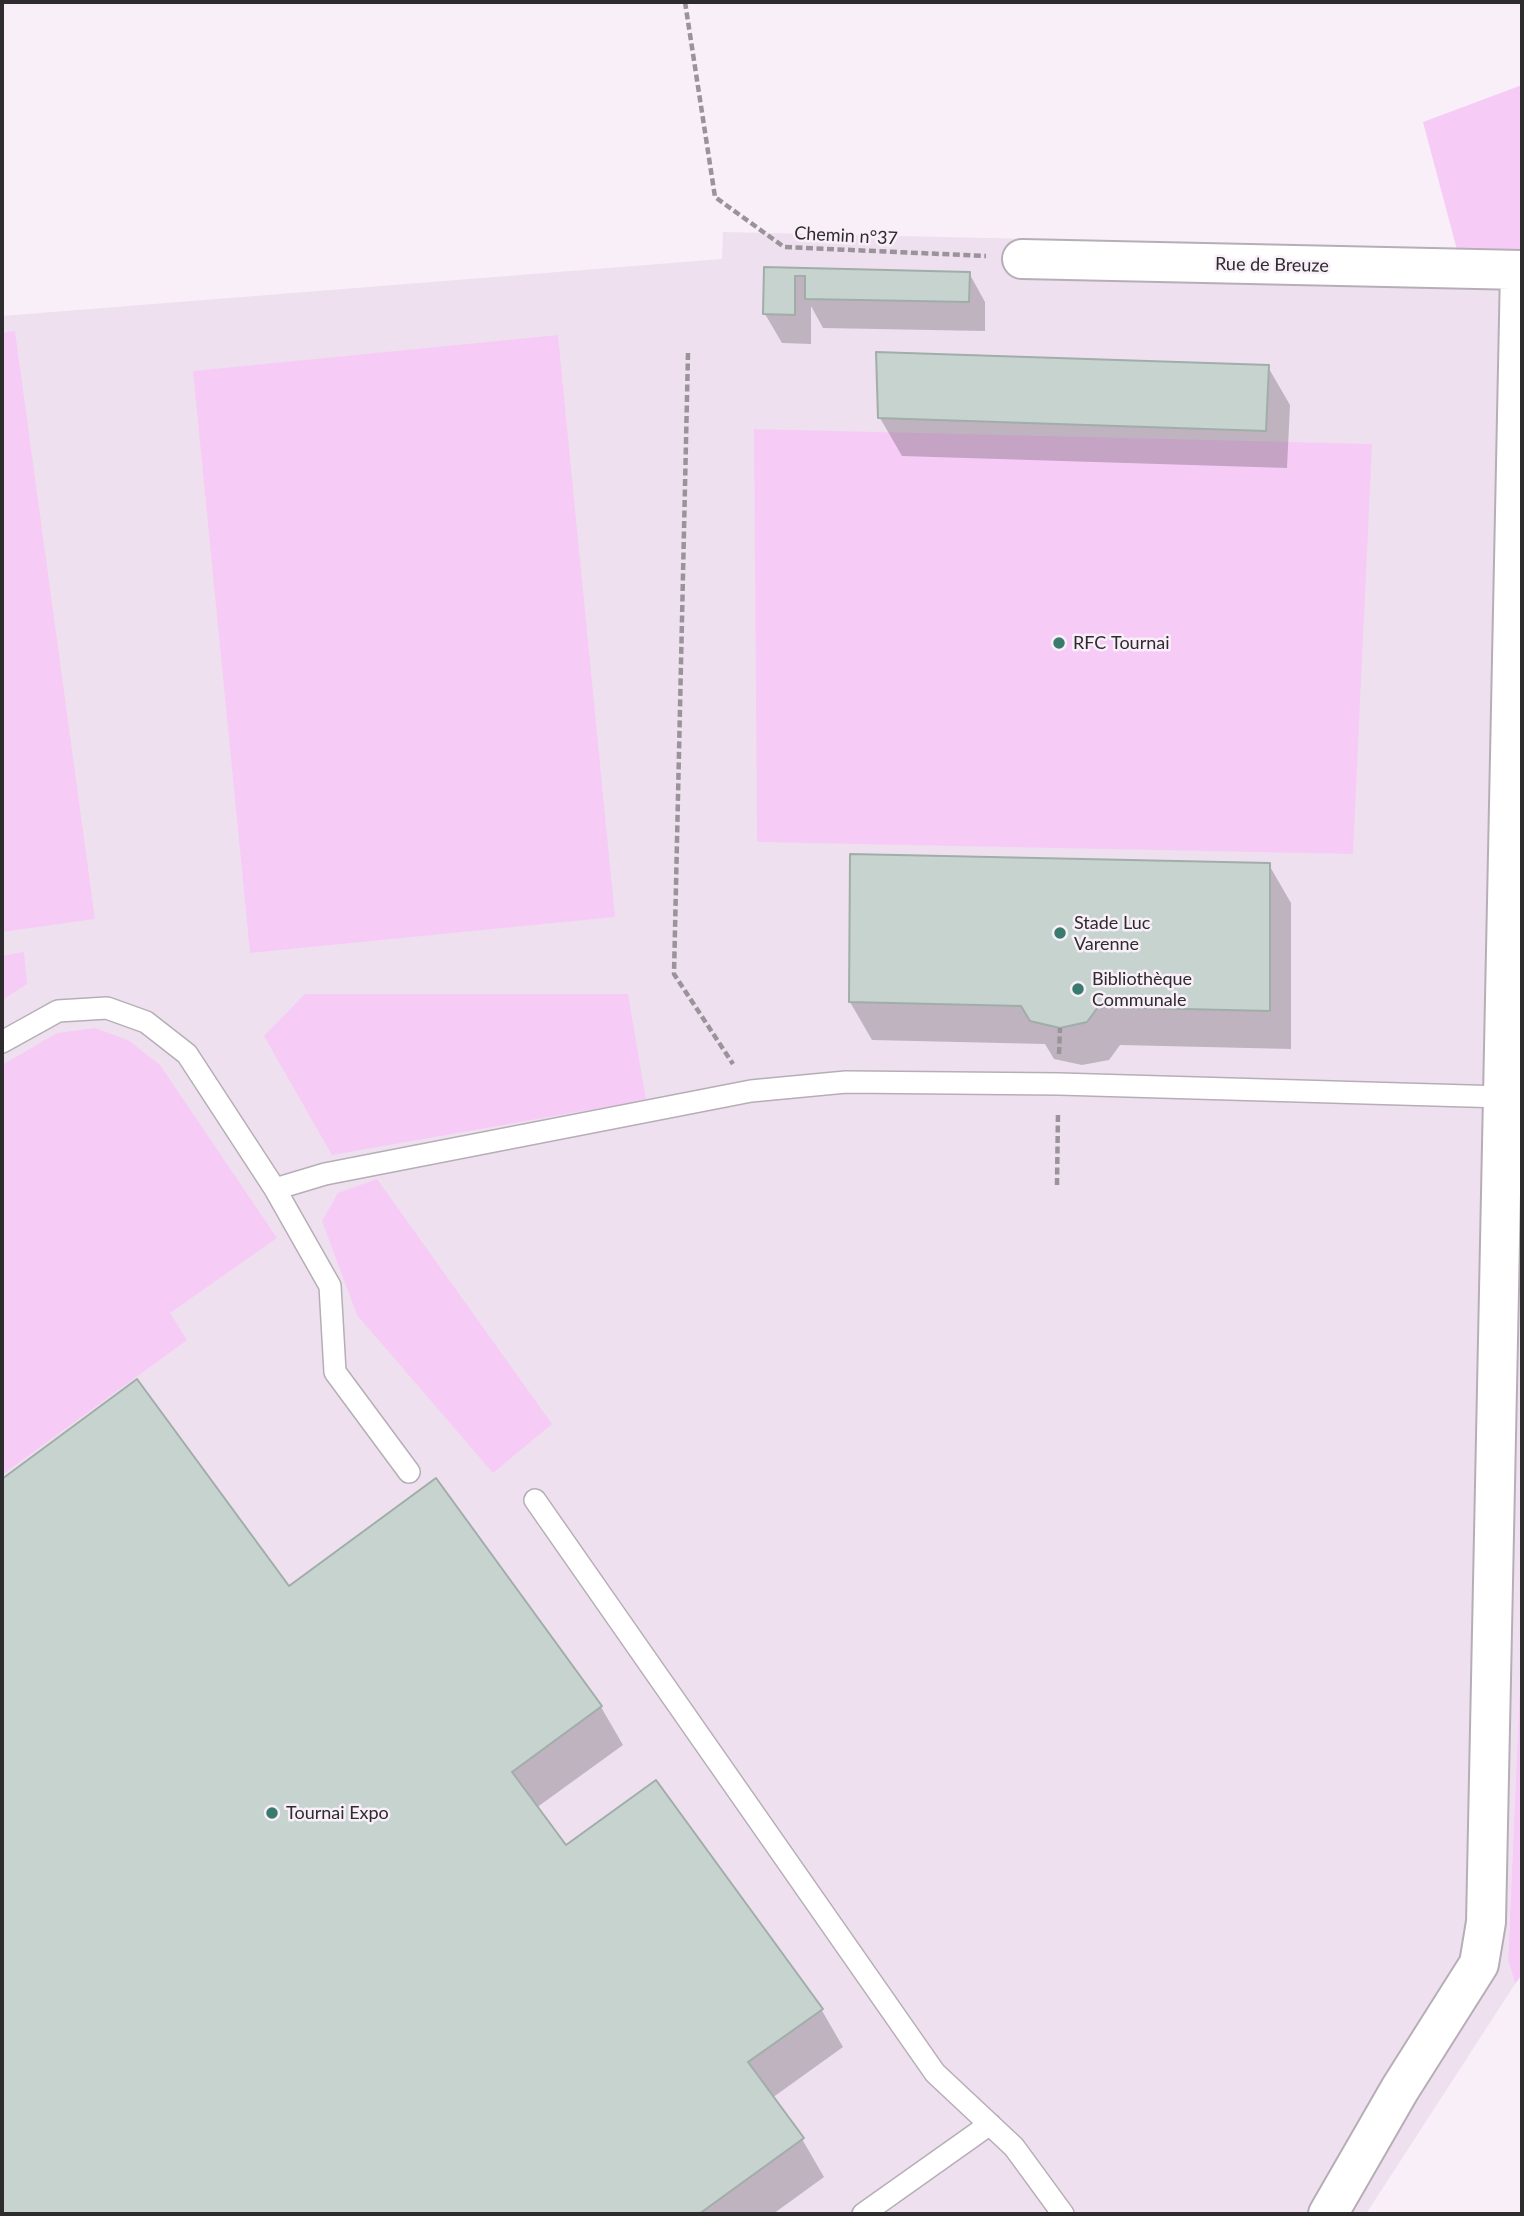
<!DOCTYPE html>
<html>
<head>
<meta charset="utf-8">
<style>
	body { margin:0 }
	#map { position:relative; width:1524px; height:2216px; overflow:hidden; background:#f8eff8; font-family:Lato,sans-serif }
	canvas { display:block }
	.frame { position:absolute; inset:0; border:4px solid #2f2c2f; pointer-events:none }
</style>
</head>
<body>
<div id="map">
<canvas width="1524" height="2216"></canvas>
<div class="frame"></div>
</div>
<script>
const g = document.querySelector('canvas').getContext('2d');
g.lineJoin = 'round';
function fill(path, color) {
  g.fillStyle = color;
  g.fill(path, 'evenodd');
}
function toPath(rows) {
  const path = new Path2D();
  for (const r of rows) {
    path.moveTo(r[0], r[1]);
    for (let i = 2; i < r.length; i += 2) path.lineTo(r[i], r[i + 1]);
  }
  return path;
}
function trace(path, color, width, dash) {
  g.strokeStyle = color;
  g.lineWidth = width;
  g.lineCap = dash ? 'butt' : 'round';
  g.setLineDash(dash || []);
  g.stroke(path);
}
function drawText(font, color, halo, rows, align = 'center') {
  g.font = font + ' Lato,sans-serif';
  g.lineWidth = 5;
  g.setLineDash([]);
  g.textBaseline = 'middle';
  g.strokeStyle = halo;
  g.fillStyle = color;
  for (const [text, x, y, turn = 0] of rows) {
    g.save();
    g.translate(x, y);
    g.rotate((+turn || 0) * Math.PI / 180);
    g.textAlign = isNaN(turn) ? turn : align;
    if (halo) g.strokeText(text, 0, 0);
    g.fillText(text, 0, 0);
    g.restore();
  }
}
fill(toPath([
	[723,232,1522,250,1522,1634,1508,1960,1515,1984,1366,2214,2,2214,2,316,722,259]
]), '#efe0ef');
fill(toPath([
	[1522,85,1522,250,1457,250,1423,122],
	[15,331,95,919,2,932,2,333],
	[558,335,615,917,250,953,193,371],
	[754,429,1372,444,1353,854,757,842],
	[24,952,27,984,2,1000,2,956],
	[305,994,628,994,646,1100,332,1155,264,1036],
	[95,1028,128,1040,160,1065,277,1238,170,1313,187,1340,2,1475,2,1065,57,1033],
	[377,1179,552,1424,493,1473,357,1315,322,1221,338,1193],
	[1522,1634,1522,1975,1515,1984,1508,1960]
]), '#f6ccf7');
fill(toPath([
	[766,269,969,273,985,302,985,331,823,328,811,306,811,344,782,343,765,314],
	[1268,367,1290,405,1287,468,902,456,880,418],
	[1269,865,1291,903,1291,1049,1120,1045,1109,1060,1082,1065,1054,1059,1045,1044,872,1040,850,1002],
	[137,1382,289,1588,435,1480,601,1707,623,1745,536,1808,565,1848,821,2009,843,2047,772,2098,802,2139,824,2177,773,2214,2,2214,2,1481]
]), '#0003');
const building = toPath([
	[764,267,970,272,969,302,805,299,805,276,795,276,795,315,763,314,764,267],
	[876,352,1269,365,1266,431,878,418,876,352],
	[850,854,1270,863,1270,1011,1098,1007,1087,1022,1060,1028,1030,1021,1021,1006,849,1002,850,854],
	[137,1379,289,1586,436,1478,602,1706,512,1772,566,1845,656,1780,823,2009,748,2062,804,2138,699,2214,2,2214,2,1479,137,1379]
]);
fill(building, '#c6d3cf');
trace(building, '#a0ada9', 2);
const lane = toPath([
	[2,1042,58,1011,107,1008,146,1022,187,1054,275,1189,325,1174,751,1091,846,1082,1059,1084,1503,1097],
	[275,1189,330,1286,335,1372,409,1472],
	[535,1500,935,2073,1014,2147,1063,2214],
	[863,2214,990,2124]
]);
const street = toPath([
	[1022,259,1522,270],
	[1328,2214,1400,2089,1479,1964,1486,1922,1520,270]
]);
trace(lane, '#b6aeb6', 24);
trace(street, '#b6aeb6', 42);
trace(toPath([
	[685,2,715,197,784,247,986,256],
	[688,353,674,974,733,1064],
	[1059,1054,1060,1028],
	[1057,1185,1058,1112]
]), '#9a949a', 4.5, [7, 3.5]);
trace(lane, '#fff', 21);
trace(street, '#fff', 38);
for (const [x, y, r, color] of [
	[1059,643,7,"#397c6e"],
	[1060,933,7,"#397c6e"],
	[1078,989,7,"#397c6e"],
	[272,1813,7,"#397c6e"]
]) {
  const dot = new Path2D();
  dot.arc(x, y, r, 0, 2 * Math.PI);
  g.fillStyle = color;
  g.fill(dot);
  trace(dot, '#f8eff8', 2.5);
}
drawText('18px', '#2f2c2f', '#f8eff8', [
	["Chemin n°37",846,236,3],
	["Rue de Breuze",1272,265,1]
]);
drawText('18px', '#2f2c2f', '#f8eff8', [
	["RFC Tournai",1073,643],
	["Stade Luc",1074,923],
	["Varenne",1074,944],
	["Bibliothèque",1092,979],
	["Communale",1092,1000],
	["Tournai Expo",286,1813]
], 'left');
</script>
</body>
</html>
